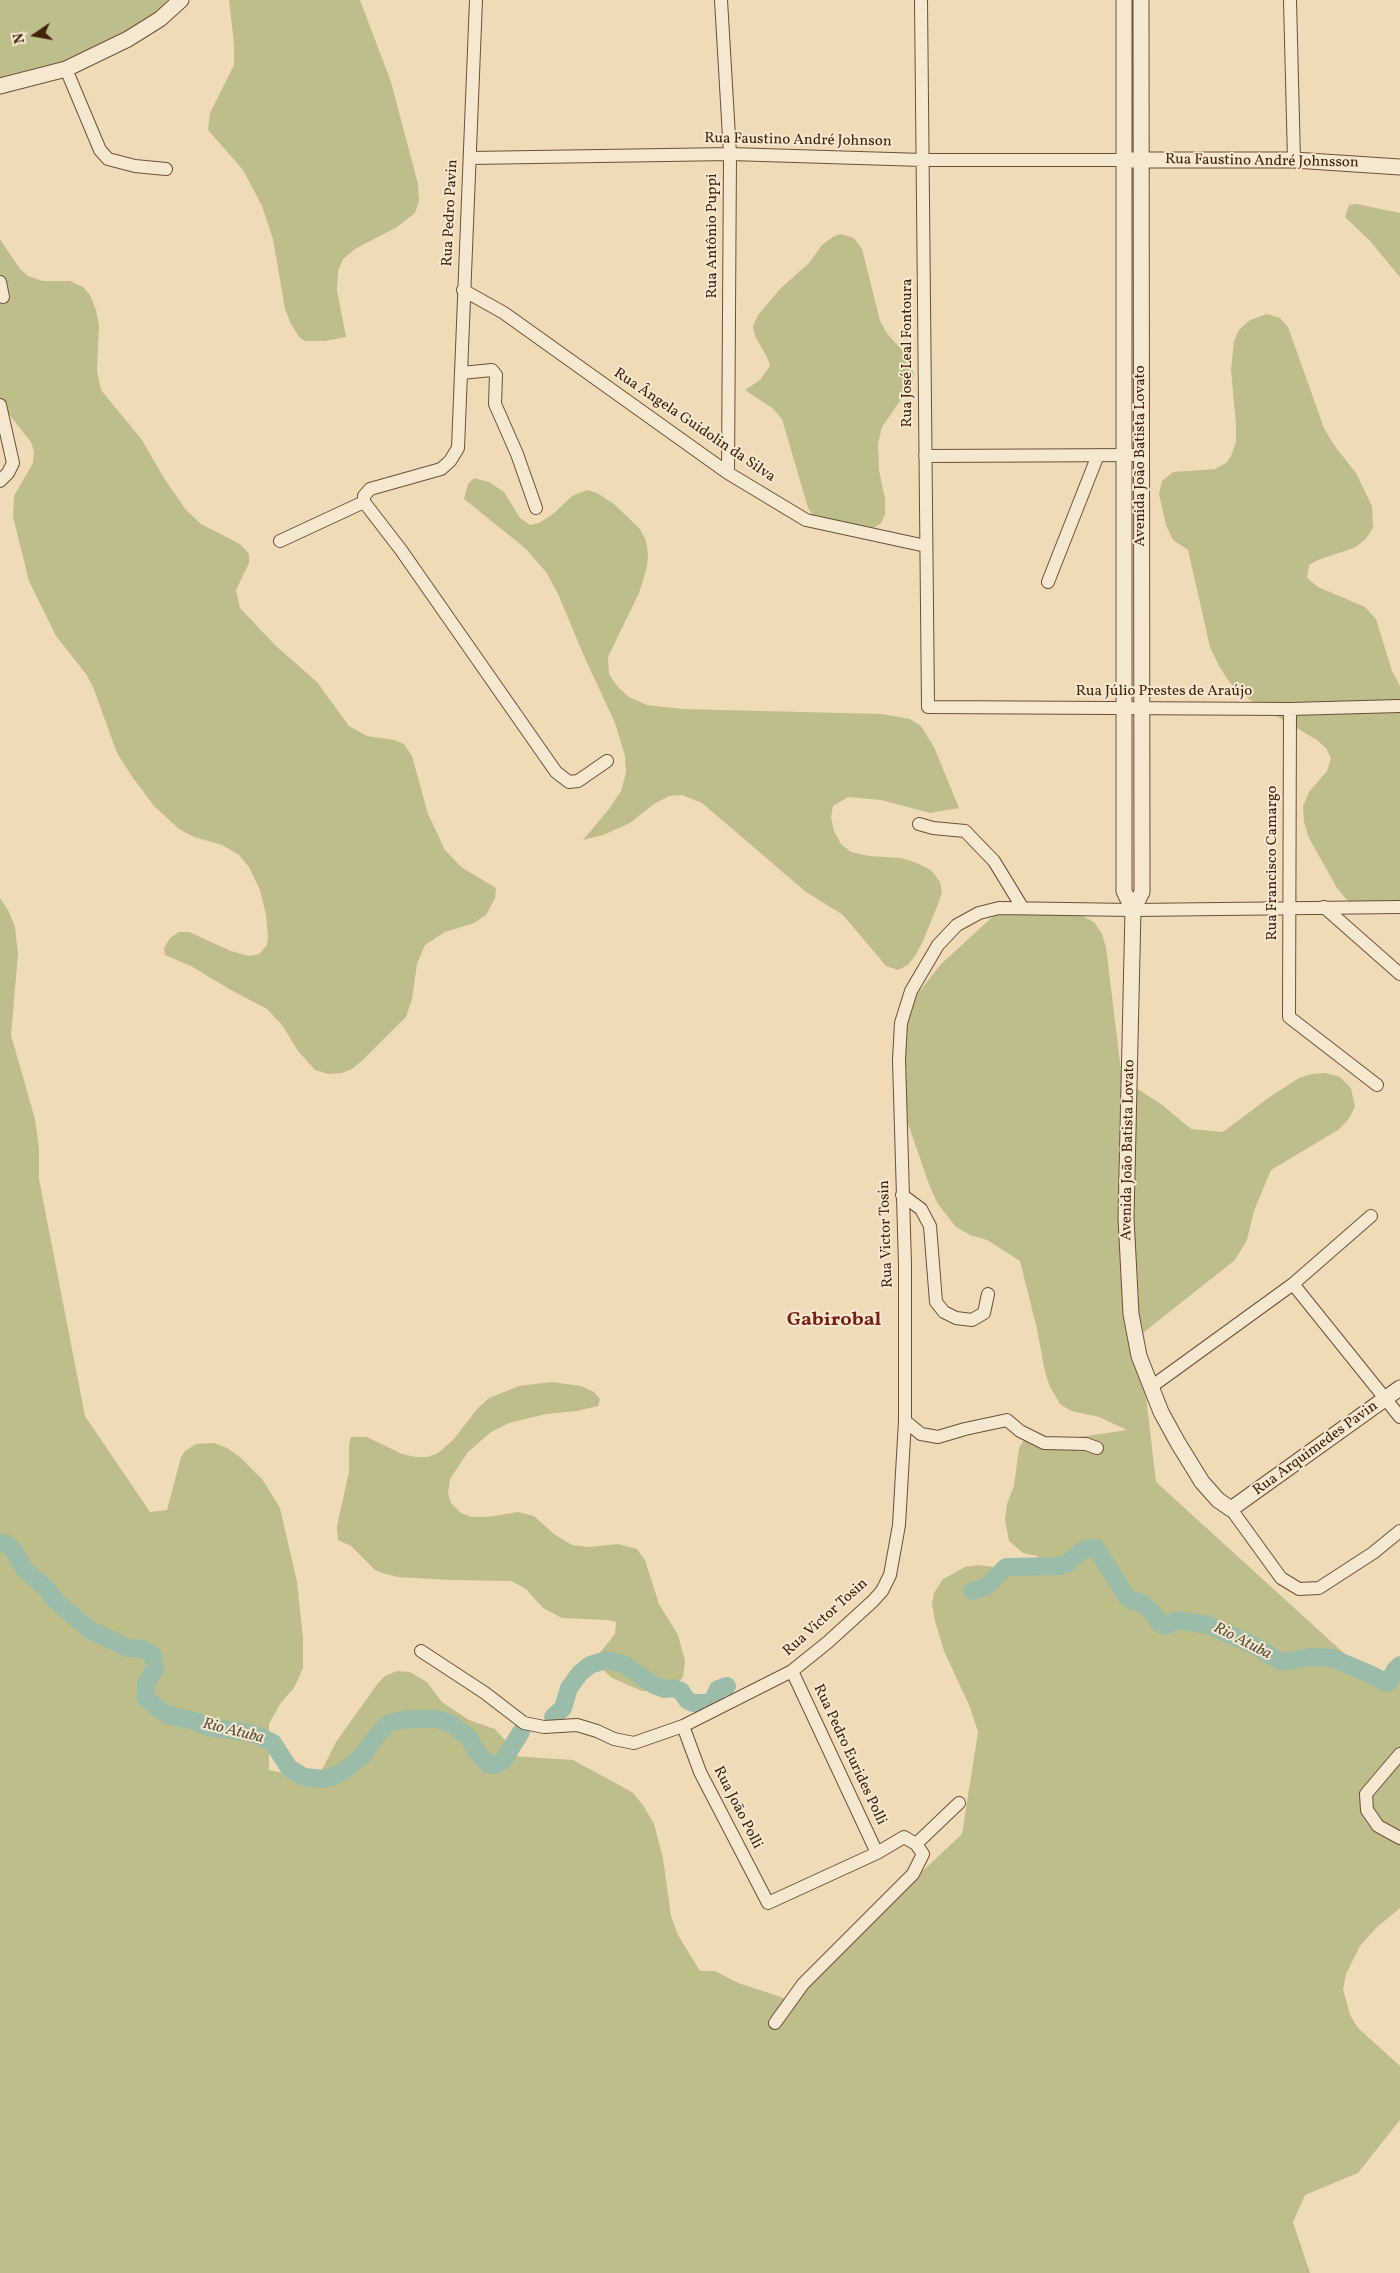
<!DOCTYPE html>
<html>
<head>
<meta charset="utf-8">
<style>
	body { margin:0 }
	#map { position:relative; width:1400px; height:2273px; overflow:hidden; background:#f0dbb7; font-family:Vollkorn,serif }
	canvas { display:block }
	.north { position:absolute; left:10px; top:10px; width:50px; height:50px; -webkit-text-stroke:4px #f5e8d0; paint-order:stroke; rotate:258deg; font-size:14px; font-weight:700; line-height:20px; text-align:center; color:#41220b }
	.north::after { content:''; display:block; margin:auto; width:18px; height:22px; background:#41220b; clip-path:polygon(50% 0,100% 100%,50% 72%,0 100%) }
</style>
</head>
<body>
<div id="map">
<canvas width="1400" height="2273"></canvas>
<div class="north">N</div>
</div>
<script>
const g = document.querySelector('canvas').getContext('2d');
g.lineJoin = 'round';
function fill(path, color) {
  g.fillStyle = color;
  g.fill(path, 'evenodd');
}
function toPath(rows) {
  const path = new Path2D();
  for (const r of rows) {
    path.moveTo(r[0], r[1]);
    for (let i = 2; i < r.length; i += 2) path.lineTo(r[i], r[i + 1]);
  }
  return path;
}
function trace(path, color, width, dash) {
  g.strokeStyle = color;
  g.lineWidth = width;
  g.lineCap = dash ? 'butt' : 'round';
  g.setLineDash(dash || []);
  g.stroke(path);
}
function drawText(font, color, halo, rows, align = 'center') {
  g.font = font + ' Vollkorn,serif';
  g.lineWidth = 4;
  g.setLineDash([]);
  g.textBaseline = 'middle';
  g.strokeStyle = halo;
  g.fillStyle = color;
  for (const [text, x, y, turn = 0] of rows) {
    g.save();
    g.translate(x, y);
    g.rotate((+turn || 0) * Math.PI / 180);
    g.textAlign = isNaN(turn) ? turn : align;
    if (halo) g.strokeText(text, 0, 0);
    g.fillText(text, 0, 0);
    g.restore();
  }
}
fill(toPath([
	[0,0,168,0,147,21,98,52,0,85],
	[229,0,360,0,391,82,418,184,419,201,415,213,397,227,355,249,343,259,338,271,337,290,346,337,325,341,305,341,299,337,291,324,285,309,273,239,262,206,243,170,208,130,210,113,234,65,234,43],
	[1357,204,1400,213,1400,277,1370,241,1345,217,1349,205],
	[841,234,854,238,862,249,880,321,888,335,908,356,914,374,911,385,882,427,878,444,879,470,885,499,885,515,881,523,871,530,816,520,808,508,782,419,772,408,745,390,760,380,770,366,767,357,755,336,753,326,758,315,780,289,809,263,822,245,834,236],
	[0,239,20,269,28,276,43,281,70,281,83,287,90,295,96,310,99,325,97,371,101,390,142,440,164,478,186,510,201,524,240,544,249,554,249,563,236,590,240,608,276,646,317,682,349,726,367,736,394,740,404,744,412,756,428,814,445,850,461,867,496,888,495,898,486,915,474,923,445,932,425,945,417,964,412,999,406,1017,364,1059,352,1069,342,1073,328,1074,315,1070,298,1051,282,1025,267,1009,229,989,191,966,165,955,164,948,170,938,179,932,189,932,231,951,249,956,259,954,267,945,268,936,266,915,260,890,249,867,239,855,222,845,194,837,179,829,154,806,133,778,117,753,93,687,86,674,56,636,29,581,13,517,14,496,33,463,34,451,31,442,0,403],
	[1267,314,1280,318,1288,327,1324,428,1334,445,1356,473,1372,506,1373,528,1365,540,1354,548,1318,560,1309,565,1307,578,1318,587,1365,607,1376,619,1392,671,1400,686,1400,905,1357,905,1347,900,1337,888,1309,838,1304,822,1303,806,1309,792,1327,771,1331,758,1326,748,1317,740,1254,703,1230,683,1219,666,1210,647,1188,550,1173,540,1166,525,1159,494,1162,481,1173,472,1215,469,1226,463,1231,456,1236,442,1236,424,1231,370,1234,341,1239,330,1250,320],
	[474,478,489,482,504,492,520,518,530,525,539,523,553,514,572,496,587,490,597,493,614,504,640,529,646,541,648,555,647,567,639,593,608,657,609,674,617,686,629,697,647,705,682,709,882,714,910,719,921,726,934,747,959,808,930,813,881,800,848,797,833,806,831,817,834,831,841,844,851,852,869,856,901,858,917,863,931,870,940,882,942,892,938,904,923,941,915,956,908,965,898,970,886,966,843,915,806,892,702,803,682,795,669,796,654,804,630,823,603,835,583,840,609,809,621,791,626,773,625,756,615,723,584,656,558,594,546,572,525,548,464,499,468,484],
	[0,898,9,912,15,927,18,954,11,1035,35,1119,39,1149,39,1179,85,1416,150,1512,167,1510,181,1457,185,1451,196,1444,214,1443,227,1448,241,1458,262,1479,280,1508,297,1582,303,1638,303,1668,294,1688,280,1704,269,1724,269,1770,314,1780,324,1766,336,1742,378,1683,385,1676,397,1671,410,1672,427,1682,442,1702,469,1720,495,1729,507,1742,513,1756,573,1760,632,1792,643,1805,654,1824,663,1858,671,1916,678,1935,700,1971,715,1971,738,1983,790,2000,844,1945,962,1834,978,1732,970,1707,944,1651,935,1621,932,1604,934,1593,943,1579,965,1567,977,1565,1062,1574,1037,1556,1023,1553,1009,1541,1005,1520,1007,1504,1014,1486,1019,1448,1024,1440,1038,1438,1053,1441,1127,1430,1099,1417,1071,1411,1060,1404,1050,1387,1045,1372,1037,1329,1020,1261,987,1240,970,1235,956,1227,938,1204,930,1187,908,1124,901,1086,900,1049,911,1002,941,964,1001,909,1075,912,1094,922,1102,934,1106,947,1122,1079,1161,1104,1191,1129,1223,1132,1271,1096,1299,1078,1312,1074,1326,1073,1340,1077,1351,1088,1355,1107,1348,1120,1338,1130,1271,1170,1254,1211,1247,1240,1235,1260,1139,1336,1156,1482,1380,1686,1400,1678,1400,1908,1376,1928,1360,1946,1346,1974,1343,1989,1350,2015,1358,2028,1400,2066,1400,2120,1358,2173,1305,2195,1293,2222,1310,2273,0,2273],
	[552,1382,581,1386,594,1392,600,1399,598,1406,577,1411,546,1414,509,1423,491,1432,468,1452,450,1479,448,1493,451,1503,461,1513,472,1517,487,1517,518,1512,534,1516,554,1534,572,1545,589,1547,618,1544,637,1549,645,1560,659,1604,678,1635,685,1661,683,1677,675,1686,662,1691,642,1691,612,1678,600,1667,599,1654,615,1634,616,1622,607,1620,562,1618,543,1608,526,1589,511,1581,450,1580,398,1577,382,1573,375,1570,351,1546,338,1540,337,1526,349,1472,349,1444,351,1437,367,1437,402,1454,416,1457,428,1457,438,1453,454,1439,477,1409,489,1398,519,1386]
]), '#bebe8b');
trace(toPath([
	[0,1543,7,1544,15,1552,24,1569,47,1589,56,1601,90,1630,128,1648,142,1649,153,1655,155,1669,146,1684,146,1698,154,1705,167,1715,195,1721,208,1727,251,1733,261,1737,273,1743,289,1768,304,1777,325,1779,341,1773,362,1756,377,1735,389,1723,408,1719,437,1719,449,1723,469,1737,476,1751,488,1764,495,1765,503,1761,521,1732],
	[972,1591,987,1586,1006,1567,1059,1566,1066,1564,1083,1550,1096,1548,1127,1597,1132,1601,1140,1602,1152,1612,1160,1624,1164,1626,1178,1620,1208,1625,1251,1644,1282,1662,1311,1657,1332,1658,1372,1675,1387,1683,1389,1682,1395,1670,1400,1665],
	[553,1717,563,1708,569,1688,580,1673,590,1665,606,1660,625,1665,654,1685,664,1689,673,1688,681,1691,687,1700,693,1703,708,1703,713,1700,718,1689,727,1686]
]), '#9bbca8', 18);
const minor = toPath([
	[476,0,458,448,450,461,441,469,370,489,364,496,364,502,401,550,556,772,569,782,578,781,607,761],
	[721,0,730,154,728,473],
	[921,0,928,707,1290,709,1400,706],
	[1290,0,1294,160],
	[66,69,100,150,108,159,135,166,166,169],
	[470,158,730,154,923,160,1124,160],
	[0,282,3,297],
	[463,290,504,313,728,473,806,520,926,546],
	[461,373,492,370,496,375,495,404,517,454,536,508],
	[0,405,13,463,8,473,0,481],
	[925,456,1141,455],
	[280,541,364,502],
	[1048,582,1098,455],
	[1290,709,1289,1017,1377,1085],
	[919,824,933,828,965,831,994,861,1022,907],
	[1324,907,1400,974],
	[902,1195,921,1209,930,1226,936,1302,944,1312,956,1318,972,1320,984,1313,988,1294],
	[1293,1284,1400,1417],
	[1151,1387,1293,1284,1371,1216],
	[905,1421,921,1434,938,1437,965,1429,1007,1420,1020,1431,1044,1443,1086,1444,1097,1448],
	[1231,1509,1281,1578,1299,1589,1319,1588,1373,1553,1400,1531],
	[421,1651,485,1693,524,1723,544,1727,577,1725,597,1731,614,1739,634,1743,683,1726,792,1671,828,1642,873,1601,882,1591,890,1575,899,1525,905,1421,905,1265,899,1060,901,1023,911,991,938,945,957,925,979,913,999,908,1133,910,1400,907],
	[792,1671,877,1853],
	[683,1726,700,1772,768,1903,877,1853,904,1837,916,1844,923,1854,913,1874,803,1984,775,2023],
	[1400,1754,1366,1794,1367,1810,1378,1826,1400,1838],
	[916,1844,959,1803]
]);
const tertiary = toPath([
	[1124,0,1124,891,1133,910],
	[1141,0,1142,892,1133,910,1126,1218,1131,1314,1139,1356,1161,1412,1178,1443,1202,1482,1218,1500,1231,1509,1400,1388],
	[0,86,66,69,128,39,160,19,181,0],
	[1132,160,1294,160,1400,167]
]);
trace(minor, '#6d5036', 14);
trace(tertiary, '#6d5036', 17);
trace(minor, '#f5e8d0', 12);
trace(tertiary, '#f5e8d0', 15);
drawText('15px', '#41220b', '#f5e8d0', [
	["Rua Faustino André Johnson",798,141,1],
	["Rua Faustino André Johnsson",1262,162,1],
	["Rua Pedro Pavin",451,213,-87],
	["Rua Antônio Puppi",713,236,-90],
	["Rua José Leal Fontoura",908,353,-90],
	["Rua Ângela Guidolin da Silva",694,426,34],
	["Avenida João Batista Lovato",1141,456,-90],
	["Rua Júlio Prestes de Araújo",1164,692],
	["Rua Francisco Camargo",1273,863,-90],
	["Avenida João Batista Lovato",1129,1150,-89],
	["Rua Victor Tosin",887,1234,-92],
	["Rua Arquimedes Pavin",1316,1449,-36],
	["Rua Victor Tosin",826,1618,-42],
	["Rua Pedro Eurides Polli",849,1755,65],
	["Rua João Polli",737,1808,63]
]);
drawText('italic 16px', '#5c503a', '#f5e8d0', [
	["Rio Atuba",1242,1642,27],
	["Rio Atuba",233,1732,14]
]);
drawText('bold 20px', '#7a1f14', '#f5e8d0', [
	["Gabirobal",834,1321]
]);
</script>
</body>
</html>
